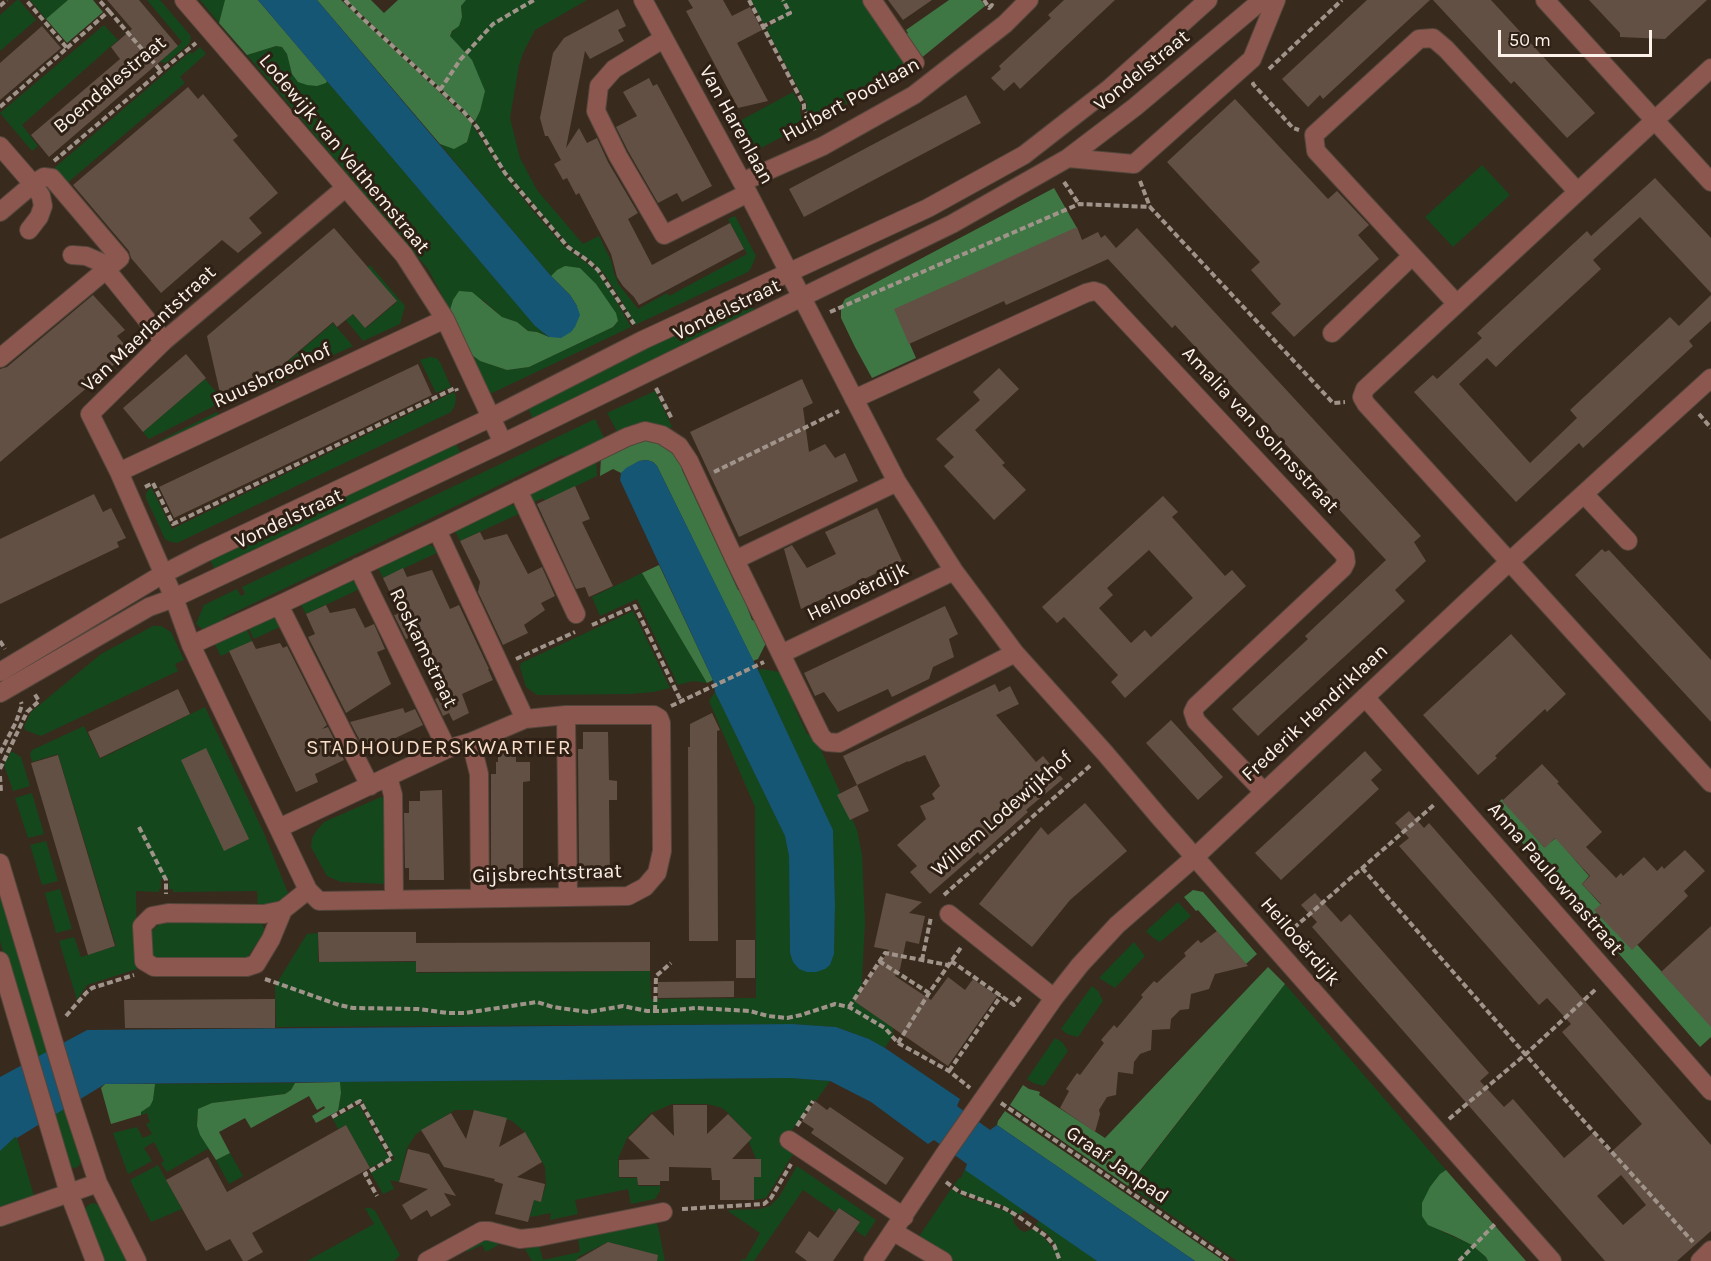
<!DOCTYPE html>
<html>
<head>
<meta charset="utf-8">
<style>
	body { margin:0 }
	#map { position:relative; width:1711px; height:1261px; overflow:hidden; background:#392a1e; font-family:Karla,sans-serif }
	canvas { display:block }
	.scale { position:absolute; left:1498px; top:30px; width:154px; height:27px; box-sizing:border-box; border:3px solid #fcf2ea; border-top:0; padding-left:8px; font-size:18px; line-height:21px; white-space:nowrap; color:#fcf2ea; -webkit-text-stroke:4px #2e2014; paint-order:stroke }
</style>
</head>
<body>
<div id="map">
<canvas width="1711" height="1261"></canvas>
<div class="scale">50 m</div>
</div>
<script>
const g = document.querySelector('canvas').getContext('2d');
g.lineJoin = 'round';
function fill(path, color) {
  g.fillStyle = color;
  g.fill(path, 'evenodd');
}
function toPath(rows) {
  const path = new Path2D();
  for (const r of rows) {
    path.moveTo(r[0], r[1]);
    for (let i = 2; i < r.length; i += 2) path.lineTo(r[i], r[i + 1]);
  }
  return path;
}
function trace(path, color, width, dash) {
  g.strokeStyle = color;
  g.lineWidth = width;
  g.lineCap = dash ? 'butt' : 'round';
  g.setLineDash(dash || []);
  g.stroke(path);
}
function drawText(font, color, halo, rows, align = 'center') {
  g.font = font + ' Karla,sans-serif';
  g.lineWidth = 6;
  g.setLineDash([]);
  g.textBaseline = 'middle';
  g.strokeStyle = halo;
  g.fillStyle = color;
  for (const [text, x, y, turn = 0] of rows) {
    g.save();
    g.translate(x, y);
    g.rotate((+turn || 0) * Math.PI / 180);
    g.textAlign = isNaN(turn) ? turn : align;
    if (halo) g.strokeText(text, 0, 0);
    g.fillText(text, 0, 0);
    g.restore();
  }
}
fill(toPath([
	[17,0,19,0,36,20,0,51,0,15],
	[30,0,68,0,46,19],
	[147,0,160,0,190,35,191,38,189,44,166,63,160,62,182,42],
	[200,0,225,0,219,23],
	[466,0,587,0,535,30,523,53,519,65,510,118,520,158,537,190,583,244,599,236,611,260,614,273,619,285,638,309,667,293,669,296,747,254,728,219,735,216,756,256,751,268,748,272,635,325,623,303,605,275,591,261,574,250,566,242,513,180,496,158,475,121,480,111,450,36,462,17,461,6],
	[751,0,863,0,909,67,865,94,812,122,806,109,807,105,766,28,777,22,775,18,764,24],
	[104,25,118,40,22,125,38,146,32,151,0,113],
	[276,46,282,47,287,54,292,74,326,83,327,81,535,326,549,337,537,332,528,331,517,322,502,317,483,300,453,300,450,310,428,269,247,55],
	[200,47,206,54,180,77,185,83,66,184,53,169,190,52,192,54],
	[793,92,801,105,800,113,805,125,753,152,746,150,732,125],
	[472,124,500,169,532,210,564,246,597,271,610,290,631,327,492,393,487,390,472,355,480,361,507,370,529,367,613,327,618,321,557,270,551,276,440,144,454,148,467,142],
	[1482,165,1510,195,1453,247,1425,217],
	[370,265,405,306,400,324,363,341,346,320,353,314,366,328,397,302,367,267],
	[749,300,757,316,534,422,527,405],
	[333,323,353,346,316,363,313,356,300,362,304,370,253,394,252,392],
	[430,357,436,358,440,362,451,387,436,393,420,360],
	[205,379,224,401,149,439,143,432],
	[655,391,672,427,663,431,618,433,607,413],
	[454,392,456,397,455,405,451,412,447,414,177,543,168,541,165,539,146,498,146,493,151,487,172,529],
	[217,412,220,416,161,445,159,441],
	[595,419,605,440,565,458,562,455,223,618,225,624,203,630,196,624,204,605,237,589,241,596,245,594,242,587],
	[454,440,462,456,216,573,209,557],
	[596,460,597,476,545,501,543,498,530,504,525,493],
	[508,502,510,506,518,503,523,512,460,541,454,529],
	[427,544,432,546,439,552,383,578,378,568],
	[642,573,707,683,693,681,678,685,637,599,600,616,592,597],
	[350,578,357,581,362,588,306,614,299,601],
	[633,611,670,688,653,692,630,694,537,695,526,687,520,667,521,663],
	[271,617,278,619,284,625,254,639,247,625],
	[153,626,161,626,171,632,184,660,175,664,178,671,41,736,25,730,24,726,31,712,101,654],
	[245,626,252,641,221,656,213,641],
	[763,669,784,673,796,699,794,706,807,734,815,737,857,830,862,855,865,922,861,999,862,1007,893,1027,893,1035,885,1048,869,1039,836,1027,792,1024,276,1027,275,986,307,934,318,933,318,962,416,962,417,973,650,971,651,999,756,998,755,807,709,701,715,692,785,836,789,856,790,953,793,962,799,969,830,965,834,954,835,904,833,830,758,670],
	[205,707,264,833,288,893,281,902,258,907,257,891,173,892,173,889,169,889,169,879,161,879,161,889,159,889,159,892,136,891,137,969,87,985,77,1000,59,941,74,937,81,957,116,946,58,754,32,762,30,754,32,750,84,726,100,759],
	[11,751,21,757,30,786,13,791,4,765],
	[32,793,44,834,28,838,15,798],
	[381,797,386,799,386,884,341,882,327,876,311,847,312,838,317,830,324,822],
	[46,841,58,881,42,885,30,845],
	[60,889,72,929,56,933,45,893],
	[0,890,50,1051,34,1059,0,941],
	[1178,902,1191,916,1160,942,1152,937,1146,931],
	[168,922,256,922,263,925,264,932,245,961,159,961,152,955,151,945,152,931,159,924],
	[1134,942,1145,956,1115,988,1099,978],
	[1285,984,1446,1170,1440,1174,1439,1230,1472,1245,1486,1257,1488,1261,1237,1261,1129,1186],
	[1092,986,1098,991,1103,1001,1078,1037,1067,1034,1061,1029],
	[1055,1038,1062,1042,1068,1051,1044,1086,1033,1083,1027,1079],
	[790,1078,830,1081,816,1101,813,1100,783,1143,795,1151,766,1198,754,1200,754,1177,761,1177,761,1159,756,1159,749,1142,752,1138,728,1113,722,1108,708,1104,672,1104,651,1113,627,1138,618,1159,619,1178,637,1178,638,1186,660,1186,660,1191,655,1199,631,1204,628,1189,575,1200,578,1214,550,1220,551,1213,530,1217,534,1200,541,1202,546,1184,545,1167,525,1132,512,1121,474,1110,455,1110,416,1134,407,1148,399,1182,390,1180,394,1189,383,1194,371,1173,395,1159,361,1099,338,1111,341,1093,340,1082],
	[295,1083,291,1090,285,1094,212,1103,197,1116,197,1126,200,1135,209,1148,167,1172,161,1163,164,1161,154,1142,144,1148,152,1161,128,1174,113,1133,137,1127,143,1138,152,1134,146,1124,150,1122,147,1113,141,1115,140,1112,146,1109,153,1100,155,1084],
	[359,1105,389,1158,370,1168,346,1125,338,1129,333,1119],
	[66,1108,82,1159,81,1163,76,1168,69,1167,51,1117],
	[15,1137,17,1138,34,1196,0,1209,0,1151],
	[230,1153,243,1176,229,1184,216,1160],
	[158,1165,182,1209,151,1222,130,1180],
	[797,1166,876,1220,865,1237,855,1230,860,1221,839,1208,835,1212,803,1190,754,1261,741,1261,742,1259,745,1260,760,1233,728,1211,729,1210,760,1209,770,1206,779,1197],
	[965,1169,1024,1210,1021,1215,1002,1205,969,1195,954,1185,959,1178,961,1178],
	[951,1189,967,1198,988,1204,1012,1214,1014,1223,1020,1230,1025,1232,1032,1229,1038,1231,1053,1248,1054,1244,1049,1235,1036,1225,1039,1220,1097,1261,954,1261,918,1238],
	[94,1203,102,1207,131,1261,101,1261,84,1209,90,1204],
	[365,1208,371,1208,375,1211,400,1255,394,1261,307,1261,374,1224],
	[655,1222,658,1226,665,1261,645,1261,638,1250,608,1242,578,1257,579,1259,575,1261,532,1261,525,1249,539,1246,543,1260,580,1252,578,1238],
	[485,1238,496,1242,498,1245,486,1252,482,1245,467,1252,467,1248]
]), '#14481c');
fill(toPath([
	[68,0,93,0,103,12,67,43,46,19],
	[225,0,258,0,327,81,326,83,317,86,307,85,298,82,292,74,287,54,282,47,276,46,247,55,219,23],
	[317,0,341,0,466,117,472,124,467,142,454,149,440,144],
	[346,0,371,0,384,13,398,0,466,0,461,6,462,17,459,26,452,31,450,36,472,60,485,91,480,111,475,121,464,110],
	[949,0,981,0,985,6,920,59,904,36,908,33,906,30],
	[1054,188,1077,228,895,310,916,358,872,378,855,347,841,318,841,307,845,299],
	[565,266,580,268,596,284,616,313,618,321,613,327,529,367,507,370,480,361,472,355,450,310,453,300,459,291,472,292,502,317,517,322,528,331,537,332,549,337,577,306,570,295,551,276,557,270],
	[639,438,668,443,685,464,682,470,738,590,745,592,748,598,746,604,752,620,761,622,768,639,758,659,753,661,657,466,653,462,647,460,639,461,621,473,613,469,600,476,601,457],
	[659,565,713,680,707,683,642,573],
	[1502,799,1544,847,1556,838,1589,876,1582,884,1711,1026,1711,1037,1700,1047,1492,808],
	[1193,890,1203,892,1257,954,1246,964,1198,910,1196,911,1184,897],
	[1268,967,1285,984,1128,1186,1010,1105,1023,1085,1029,1089,1037,1091,1040,1092,1039,1095,1105,1138],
	[340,1082,341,1093,338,1111,316,1123,312,1116,325,1108,324,1106,317,1110,309,1096,251,1128,245,1118,219,1132,230,1153,216,1160,200,1135,197,1126,198,1109,212,1103,285,1094,291,1090,295,1083],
	[105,1084,155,1084,153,1100,150,1106,141,1112,141,1115,111,1124,101,1088],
	[1005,1111,1224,1261,1195,1261,997,1125,998,1121],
	[1446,1170,1526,1261,1488,1261,1486,1257,1472,1245,1454,1236,1428,1225,1422,1216,1422,1203,1430,1187,1440,1174]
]), '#3f7744');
fill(toPath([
	[258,0,317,0,551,276,570,295,577,306,580,315,575,327,571,332,561,338,549,337,535,326],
	[647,460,653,462,657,466,758,670,833,830,835,904,834,954,830,965,825,969,816,972,807,972,799,969,793,962,790,953,789,856,785,836,715,692,713,680,620,480,621,473,626,468,639,461],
	[792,1024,836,1027,869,1039,885,1048,960,1099,957,1106,990,1130,997,1125,1195,1261,1097,1261,965,1170,967,1164,934,1140,928,1144,871,1102,830,1081,790,1078,105,1084,17,1138,15,1137,0,1151,0,1077,87,1030]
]), '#145673');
fill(toPath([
	[107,0,139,0,178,46,49,157,31,135,120,59,111,47,132,29],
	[688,0,723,0,732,16,750,7,762,30,737,43,768,101,738,108,686,11,693,8],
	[888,0,932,0,903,20],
	[1064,0,1115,0,1020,89,1014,82,1004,91,991,78,1001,69,999,66,1051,18,1048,15],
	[1367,0,1430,0,1323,99,1320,95,1308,107,1282,79],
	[1433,0,1491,0,1595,113,1567,138,1514,81,1511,84],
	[1589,0,1707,0,1665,39,1620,37,1620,33],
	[618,9,626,26,618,30,624,41,590,59,585,51,566,148,579,128,587,143,597,138,608,162,638,213,628,219,652,265,730,223,744,249,639,305,634,297,623,286,617,277,611,254,579,193,576,195,567,178,563,180,554,164,561,160,548,136,545,136,540,118,553,53,564,38],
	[42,26,61,48,0,100,0,63],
	[649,78,653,86,657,84,712,186,682,202,677,193,658,203,628,151,616,127,637,116,623,92],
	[188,87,198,99,203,94,238,136,233,140,278,193,249,218,262,233,238,253,222,240,161,293,131,258,129,251,73,185],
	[966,95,981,123,804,217,789,189],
	[1235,99,1328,199,1337,191,1369,225,1358,235,1379,259,1294,337,1271,313,1281,304,1251,270,1260,262,1167,162],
	[1655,178,1711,238,1711,293,1640,217,1593,260,1601,269,1519,345,1496,367,1487,358,1459,384,1530,463,1577,418,1570,410,1670,317,1679,326,1711,295,1711,321,1689,341,1693,346,1583,448,1579,443,1516,502,1414,392,1433,375,1437,379,1482,338,1477,333,1587,231,1591,236],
	[1077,227,1082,240,1098,232,1101,238,1105,235,1116,248,1137,228,1421,536,1414,542,1426,561,1395,590,1405,601,1258,736,1232,709,1308,639,1305,636,1386,560,1324,493,1328,490,1175,325,1172,328,1108,259,1006,305,1004,301,909,344,894,309],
	[334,228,397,301,365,328,353,314,337,327,333,322,251,392,249,389,222,402,207,336],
	[93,295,125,330,117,336,130,351,0,462,0,369,7,367],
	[186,354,206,378,143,432,123,408],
	[418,364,432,395,174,518,159,487],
	[999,368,1019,389,975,430,1005,463,1002,465,1026,490,994,520,944,466,954,457,936,439,980,400,973,392],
	[802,379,813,403,803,408,809,452,825,444,835,458,845,453,858,481,739,537,690,432],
	[575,486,590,519,582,522,613,586,589,597,585,587,576,589,537,504],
	[94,494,103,512,111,508,126,538,117,542,119,547,0,604,0,539],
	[1163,496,1178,512,1172,517,1225,576,1232,570,1246,586,1125,698,1111,682,1118,675,1064,617,1057,623,1042,607],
	[1149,550,1193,598,1151,637,1145,630,1131,643,1099,608,1113,595,1107,588],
	[877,508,902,561,801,609,784,549,792,545,807,568,836,554,825,532],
	[480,532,484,540,507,534,528,574,542,567,555,596,541,603,545,610,524,625,528,633,503,645,478,592,480,582,460,541],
	[1602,549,1605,552,1609,550,1711,660,1711,722,1575,575],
	[403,568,407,577,432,570,450,609,459,605,489,669,488,669,493,680,462,694,469,713,453,721,449,713,443,716,435,699,439,697,411,637,406,639,394,615,398,614,393,599,383,578],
	[326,605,330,613,355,608,365,628,374,624,385,649,377,652,391,684,346,713,308,637,315,634,306,614],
	[945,606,958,634,949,639,954,657,933,667,929,679,892,697,888,689,838,712,824,692,815,696,804,673],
	[1511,634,1566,694,1547,712,1545,709,1495,756,1497,758,1478,775,1423,715],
	[252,641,256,649,280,643,283,648,287,646,327,725,322,729,328,727,344,760,315,774,318,782,296,792,229,651],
	[995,684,999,692,1010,686,1019,704,996,715,1036,762,1043,756,1063,779,1026,810,1028,812,980,855,978,852,930,894,910,872,917,866,897,845,926,819,920,806,935,799,932,794,940,786,925,755,908,762,908,761,857,785,843,756],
	[178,689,190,714,100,758,88,732],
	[403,708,405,713,415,709,423,725,370,750,369,748,365,750,350,722],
	[712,713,720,730,717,731,718,941,689,941,688,747,690,747,690,724],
	[1171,720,1223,777,1198,800,1146,743],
	[583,732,608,732,609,780,617,781,617,800,609,800,610,878,583,878,583,867,579,867,578,749,583,749],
	[206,748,249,839,224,851,181,760],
	[498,751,516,751,516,762,530,762,530,781,523,782,523,879,496,879,496,867,491,867,491,774,496,774,496,762,498,762],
	[1365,751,1382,770,1371,780,1379,789,1281,880,1255,853],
	[58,755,115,946,88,955,31,763],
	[1542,764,1559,782,1557,783,1602,832,1586,847,1616,878,1621,873,1623,876,1644,857,1657,871,1662,866,1664,869,1685,850,1705,871,1684,891,1688,896,1632,950,1594,910,1601,904,1582,884,1590,876,1555,838,1545,848,1502,801],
	[857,785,869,811,850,820,837,795],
	[442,790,444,880,409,880,409,868,405,868,404,813,409,813,409,801,420,801,420,791],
	[1085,803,1127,851,1070,900,1032,947,979,904,1041,827,1048,835],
	[1409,811,1424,828,1429,823,1711,1145,1711,1231,1677,1261,1605,1261,1312,927,1317,922,1301,905,1315,893,1341,922,1350,914,1489,1073,1480,1081,1504,1107,1513,1099,1564,1158,1593,1133,1610,1153,1642,1124,1562,1032,1571,1024,1547,998,1539,1005,1399,846,1409,838,1395,823],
	[1621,1175,1646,1205,1623,1225,1597,1196],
	[886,893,922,902,909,913,925,916,919,944,906,941,900,969,895,976,931,1000,948,977,965,990,973,979,997,996,948,1066,854,1001,889,950,874,947],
	[1711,926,1711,1027,1661,972],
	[1217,931,1248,966,1215,974,1209,989,1191,994,1189,1009,1180,1010,1171,1019,1170,1029,1152,1030,1151,1050,1140,1054,1134,1062,1133,1074,1118,1072,1116,1095,1107,1097,1099,1110,1100,1114,1095,1132,1060,1108,1069,1091,1066,1089,1077,1073,1080,1075,1104,1043,1101,1040,1114,1025,1117,1028,1143,997,1141,995,1154,981,1157,983,1186,956,1184,953,1198,940,1201,943],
	[318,932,416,932,416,943,650,942,650,971,416,972,416,961,319,962],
	[736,940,755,940,755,978,736,978],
	[734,981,734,997,658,998,658,982],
	[275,999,275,1028,125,1028,124,1000],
	[815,1101,827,1110,830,1107,904,1158,886,1185,811,1133,814,1129,802,1121],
	[673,1105,707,1105,707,1134,728,1114,752,1138,732,1159,761,1159,761,1177,754,1177,754,1200,720,1200,720,1180,712,1180,711,1168,669,1167,669,1181,660,1181,660,1185,638,1185,637,1177,619,1177,619,1160,650,1159,628,1138,652,1114,674,1136],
	[474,1110,507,1118,499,1147,525,1132,542,1162,517,1177,545,1184,541,1202,534,1200,528,1222,495,1214,503,1184,494,1181,495,1179,444,1167,421,1130,451,1113,466,1139],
	[346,1125,370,1168,252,1233,263,1252,247,1261,243,1261,230,1239,206,1251,166,1180,208,1157,227,1192],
	[408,1149,429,1154,456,1196,444,1193,451,1205,431,1217,427,1210,411,1220,402,1205,428,1189,399,1182],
	[839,1208,860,1222,833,1261,807,1261,795,1252,809,1231,818,1238],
	[608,1242,658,1255,657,1261,575,1261]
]), '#625044');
const minor = toPath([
	[184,0,404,255,445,319,503,443],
	[643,0,748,193,897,482,954,571,1015,653,1105,753,1161,819,1552,1261],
	[872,0,915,63],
	[1545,0,1711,182],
	[663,39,614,69,599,86,596,111,618,156,664,235,748,193],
	[1711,68,1365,389,1362,397,1366,404,1711,783],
	[0,146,33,184,41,196,43,206,39,217,29,230],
	[1068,158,1134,164,1252,59,1276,0],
	[742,182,823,146,914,95,1005,24,1029,0],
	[0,212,33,184,44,177,52,178,120,258,0,358],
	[72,255,86,256,100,262,164,341],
	[1456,303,1316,151,1314,135,1419,39,1433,38,1446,49,1577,191],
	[1332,333,1412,256],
	[854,399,1086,293,1094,291,1100,293,1345,555,1346,562,1343,568,1196,706,1193,712,1196,721,1264,792],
	[119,472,445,319],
	[518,490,576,614],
	[1584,494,1628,541],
	[437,530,525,719],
	[735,560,897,482],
	[358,567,447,749],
	[279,605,370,786],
	[191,645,279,605,437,530,627,437,645,431,662,435,679,446,689,461,735,560,821,736,827,742,839,743,1015,653],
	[781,654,954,571],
	[0,672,163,574,204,553,490,418,643,340,928,208,1024,155,1110,88,1208,0],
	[0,693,149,607,174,598,503,443,952,224,1068,158,1135,107,1262,0],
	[1365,697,1711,1091],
	[566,715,568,897],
	[471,742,479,774,480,898],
	[388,777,393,795,394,900],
	[279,828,447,749,471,742,525,719,566,715,654,715,659,718,661,723,662,851,657,873,645,887,628,896,319,901,308,890,191,645,174,598,119,472,90,414,164,341,345,188],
	[0,863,73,1107,98,1183,137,1261],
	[283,910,271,939,256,964,247,967,154,967,144,961,142,926,152,916,168,913,264,914,283,910,308,890],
	[949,914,1054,998],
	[0,961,69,1193,95,1261],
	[789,1140,904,1217],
	[0,1217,98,1183],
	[894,1232,943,1261],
	[427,1261,482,1231,489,1231,520,1239,539,1237,663,1212],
	[873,1261,946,1152,1054,998,1080,965,1117,925,1195,857,1509,562,1711,378],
	[1700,1261,1711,1250]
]);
trace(minor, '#54463b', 20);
trace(toPath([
	[345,0,359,15,463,111,477,127,505,173,568,247,587,260,598,270,634,324],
	[749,0,804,105,804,109,815,130],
	[984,0,989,8,992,5,994,8],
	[0,6,7,0],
	[109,11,161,71],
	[762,27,790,13,783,0],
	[67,48,109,11,99,0],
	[1269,69,1342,0],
	[1255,83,1253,84,1293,128,1299,130],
	[440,90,460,60,493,24,534,0],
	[0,107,67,48,26,0],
	[54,161,161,71,196,43],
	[1140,181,1150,207],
	[1064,182,1079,204],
	[830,312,1079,204,1150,207,1333,403,1345,402],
	[656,388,672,419],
	[1699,414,1711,428],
	[714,472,839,411],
	[145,487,153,483,173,524,453,389,456,388,457,391],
	[592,625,635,606,681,701],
	[0,641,5,649],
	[516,659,575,632],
	[671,706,764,662],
	[0,753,16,722,22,705,21,702],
	[0,769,27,712,39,701,34,693],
	[0,776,1,792,0,793],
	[139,827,166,880,166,894],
	[1362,868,1582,1119,1693,1242],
	[944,895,1091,765],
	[1287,934,1435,804],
	[922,960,931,917],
	[879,961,929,993],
	[951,961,1014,1005,1022,995],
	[265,979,339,1005,353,1008,418,1009,448,1013,465,1013,537,1002,553,1007,588,1012,623,1006,647,1011,662,1011,696,1008,750,1011,768,1016,787,1018,801,1015,835,1004,849,1007,885,1028,898,1043,949,1071,970,1088],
	[849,1007,885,953,948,965],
	[655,1011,656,976,671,963],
	[66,1016,86,993,92,988,134,975],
	[898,1043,929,993,962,946],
	[949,1071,1001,996],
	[1001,1103,1230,1261],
	[332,1117,360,1101,392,1158,365,1174,377,1196],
	[1449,1119,1526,1054,1596,989],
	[797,1126,813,1101],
	[946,1182,958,1191,1004,1208,1016,1215,1046,1236,1054,1245,1060,1261],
	[682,1209,764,1204,771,1198,791,1164],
	[1459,1261,1495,1224]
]), '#a0948a', 4, [6, 3]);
trace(minor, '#8b574f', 18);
drawText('20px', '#fcf2ea', '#2e2014', [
	["Vondelstraat",1142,71,-39],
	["Boendalestraat",110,85,-40],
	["Huibert Pootlaan",851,100,-29],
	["Van Harenlaan",736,125,61],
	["Lodewijk van Velthemstraat",344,154,50],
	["Vondelstraat",727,310,-26],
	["Van Maerlantstraat",149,329,-43],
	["Ruusbroechof",272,376,-25],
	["Amalia van Solmsstraat",1260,430,47],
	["Vondelstraat",289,519,-25],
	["Heilooërdijk",858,592,-26],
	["Roskamstraat",423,648,64],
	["Frederik Hendriklaan",1315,713,-43],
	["Willem Lodewijkhof",1002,814,-41],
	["Gijsbrechtstraat",547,874,-2],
	["Anna Paulownastraat",1555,879,49],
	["Heilooërdijk",1300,942,49],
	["Graaf Janpad",1117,1165,35]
]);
g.letterSpacing = '1.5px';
drawText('21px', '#f9deca', '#2e2014', [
	["STADHOUDERSKWARTIER",439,748]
]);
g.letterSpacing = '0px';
</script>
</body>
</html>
